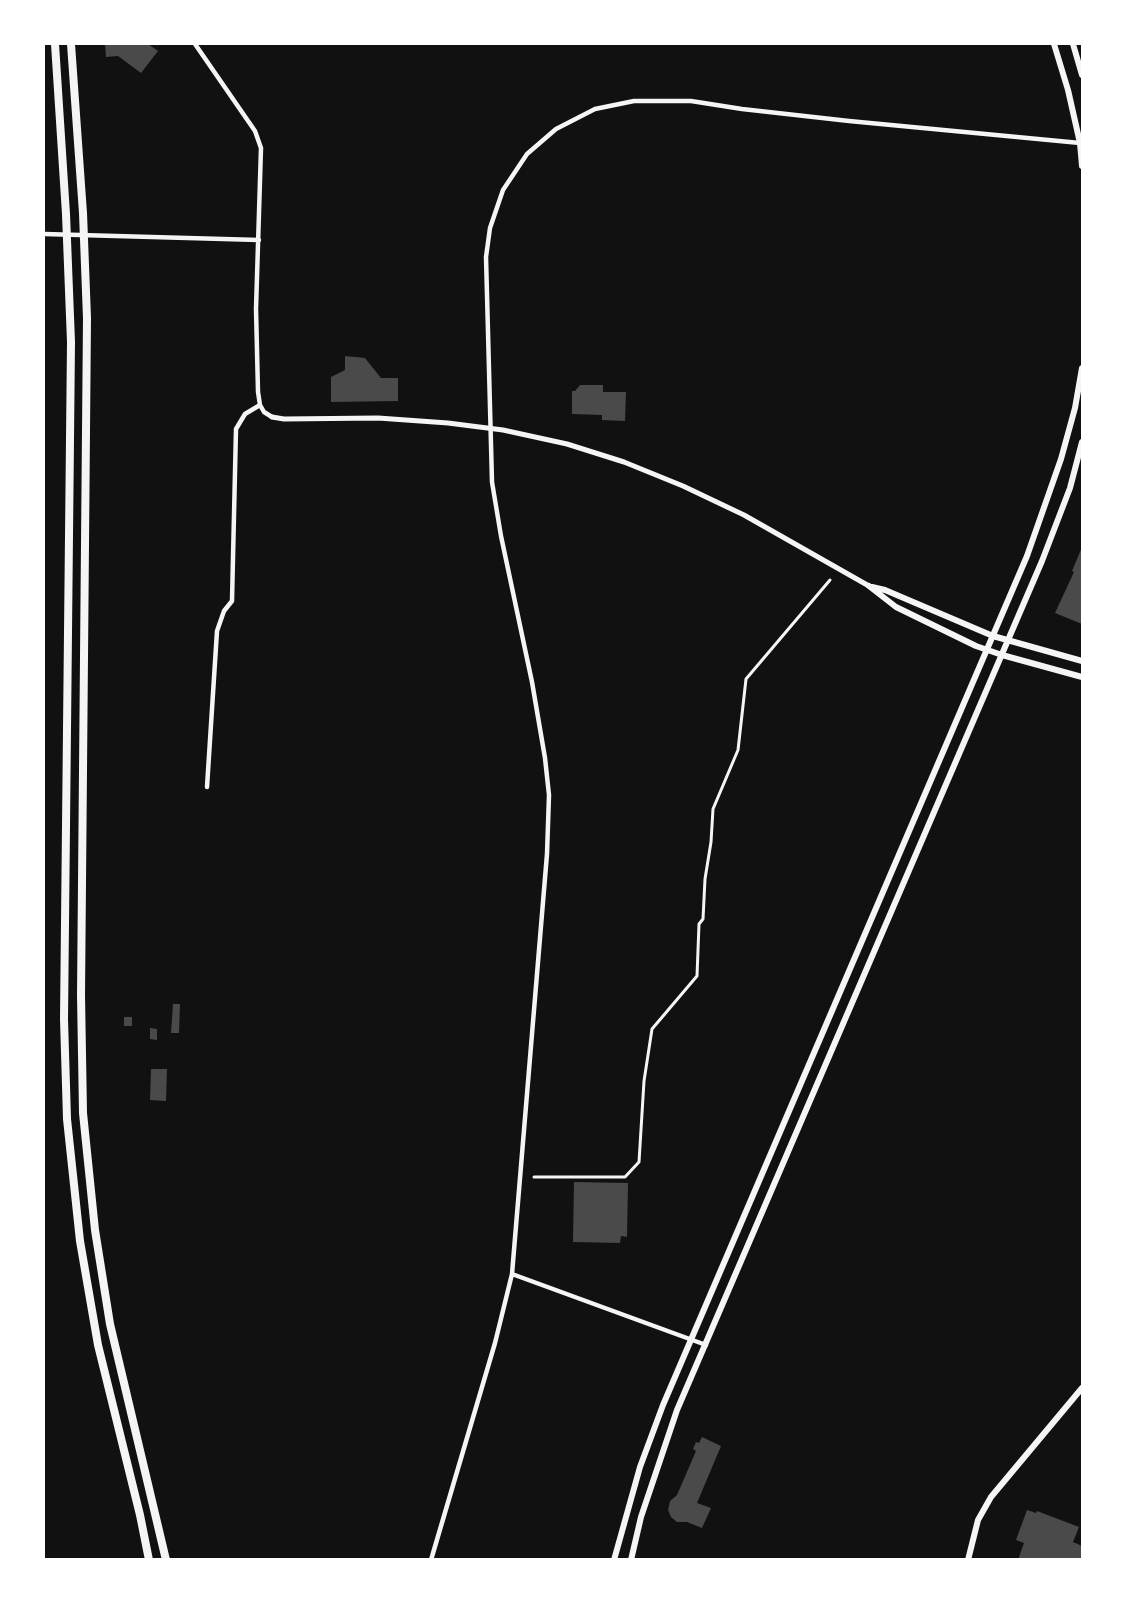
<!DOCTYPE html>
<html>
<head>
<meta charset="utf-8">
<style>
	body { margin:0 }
	#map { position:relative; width:1126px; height:1603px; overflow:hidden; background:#111; font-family:"Roboto Condensed",sans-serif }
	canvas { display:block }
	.frame { position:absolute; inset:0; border:45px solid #fff; pointer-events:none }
</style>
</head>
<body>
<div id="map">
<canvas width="1126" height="1603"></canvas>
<div class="frame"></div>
</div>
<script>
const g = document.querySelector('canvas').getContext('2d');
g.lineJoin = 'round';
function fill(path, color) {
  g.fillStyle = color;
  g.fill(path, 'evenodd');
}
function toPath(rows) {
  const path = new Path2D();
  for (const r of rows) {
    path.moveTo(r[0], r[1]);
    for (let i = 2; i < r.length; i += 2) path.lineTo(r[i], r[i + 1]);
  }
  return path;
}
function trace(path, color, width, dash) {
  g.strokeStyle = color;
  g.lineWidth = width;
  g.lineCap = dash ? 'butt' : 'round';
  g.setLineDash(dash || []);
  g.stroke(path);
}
fill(toPath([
	[105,44,148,44,158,51,141,73,118,56,106,57],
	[345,356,365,358,381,378,398,378,398,401,331,402,331,377,345,370],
	[580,385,603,385,603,392,626,392,625,421,602,420,602,415,572,414,572,391,575,391],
	[1082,547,1082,624,1055,613,1074,572,1072,571],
	[173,1004,180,1004,179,1033,171,1033],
	[124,1017,132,1017,132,1026,124,1026],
	[150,1028,157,1029,157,1040,150,1039],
	[151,1069,167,1069,166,1101,150,1100],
	[574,1182,628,1183,627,1237,621,1236,620,1243,573,1242],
	[702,1437,721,1446,697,1503,711,1508,702,1528,687,1522,677,1522,671,1517,668,1510,670,1501,677,1495,696,1451,693,1449,696,1442,699,1443],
	[1027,1510,1036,1513,1037,1511,1079,1527,1073,1542,1082,1546,1082,1560,1018,1560,1024,1543,1016,1540]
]), '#4a4a4a');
trace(toPath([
	[534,1177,625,1177,639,1162,644,1081,652,1029,697,976,699,924,703,919,705,879,711,842,713,809,738,750,746,679,830,580]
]), '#f5f5f5', 3);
trace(toPath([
	[195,44,255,131,261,148,256,309,258,392,260,405,264,412,272,417],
	[44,234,259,240],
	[207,787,217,631,224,611,232,601,236,429,245,414,260,405],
	[512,1274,706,1345],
	[431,1560,495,1343,512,1274,547,854,549,795,545,758,532,682,501,536,492,482,486,257,490,228,503,190,527,154,556,129,595,109,634,101,691,101,742,109,849,121,1080,143]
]), '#f5f5f5', 4.5);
trace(toPath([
	[272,417,284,419,378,418,448,423,503,430,567,444,624,462,683,486,744,515,869,586]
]), '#f5f5f5', 5);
trace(toPath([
	[1054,44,1068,90,1080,143,1082,166],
	[1073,44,1082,75],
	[869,586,896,607,976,646,1002,655,1082,677],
	[872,587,885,590,993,636,1082,661],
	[614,1560,640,1467,663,1405,1027,556,1061,459,1075,408,1082,368],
	[631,1560,641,1517,677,1410,1042,561,1070,488,1082,442],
	[968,1560,978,1520,991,1497,1082,1388]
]), '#f5f5f5', 6);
trace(toPath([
	[55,44,66,214,71,342,64,1019,67,1119,80,1241,98,1345,140,1515,149,1560],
	[71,44,83,213,87,318,81,995,83,1113,95,1230,110,1324,166,1560]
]), '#f5f5f5', 8);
</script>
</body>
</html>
